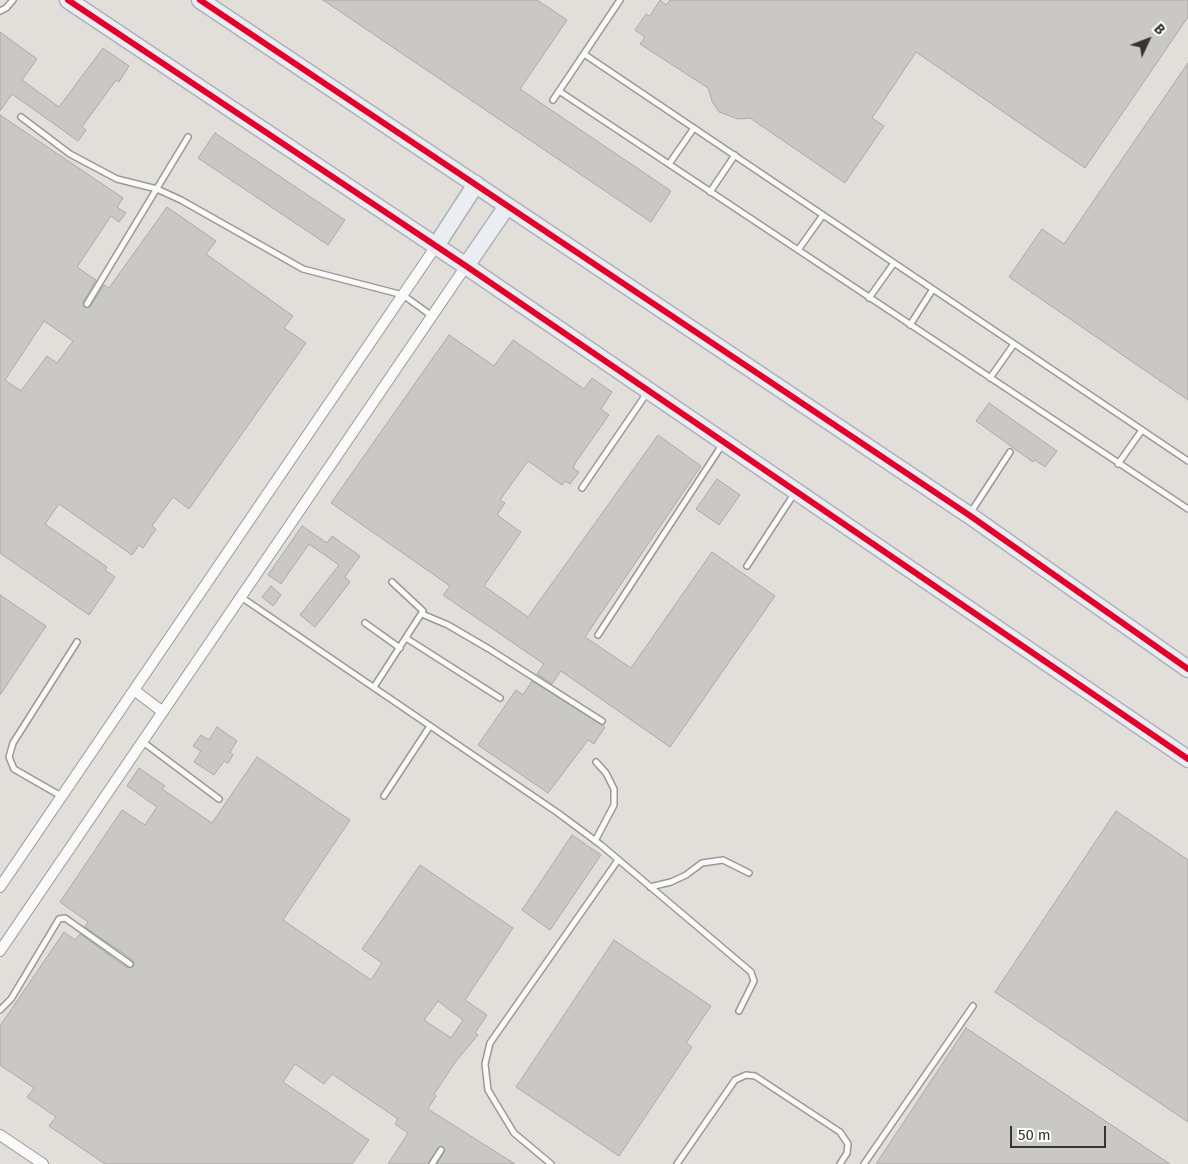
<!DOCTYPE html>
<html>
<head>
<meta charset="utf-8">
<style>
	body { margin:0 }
	#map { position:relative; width:1188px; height:1164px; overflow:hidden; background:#e2dfdb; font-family:"Fira Sans",sans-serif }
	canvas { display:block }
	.north { position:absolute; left:1123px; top:15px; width:50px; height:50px; -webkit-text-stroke:4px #fff; paint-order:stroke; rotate:47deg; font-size:14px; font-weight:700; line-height:20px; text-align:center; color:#363331 }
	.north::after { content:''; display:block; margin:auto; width:18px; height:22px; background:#363331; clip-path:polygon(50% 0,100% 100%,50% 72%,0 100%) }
	.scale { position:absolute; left:1010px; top:1126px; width:96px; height:22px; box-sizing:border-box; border:2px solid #363331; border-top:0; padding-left:6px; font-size:15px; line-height:18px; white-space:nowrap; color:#363331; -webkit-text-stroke:4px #fff; paint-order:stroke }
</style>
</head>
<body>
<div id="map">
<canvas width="1188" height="1164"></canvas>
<div class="north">B</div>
<div class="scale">50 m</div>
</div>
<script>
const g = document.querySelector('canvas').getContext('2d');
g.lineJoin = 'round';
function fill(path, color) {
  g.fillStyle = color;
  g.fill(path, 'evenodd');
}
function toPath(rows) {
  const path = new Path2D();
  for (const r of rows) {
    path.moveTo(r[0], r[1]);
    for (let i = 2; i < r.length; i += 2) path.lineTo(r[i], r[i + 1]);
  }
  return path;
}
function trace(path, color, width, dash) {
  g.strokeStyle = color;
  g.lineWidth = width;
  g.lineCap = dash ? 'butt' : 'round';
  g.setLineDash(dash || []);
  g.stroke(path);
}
const building = toPath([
	[323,0,537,0,567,20,520,89,671,191,651,222,323,0],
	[660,0,666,5,670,0,1188,0,1188,17,1085,168,916,52,872,118,884,126,845,183,750,118,738,119,719,112,712,101,708,88,640,44,645,37,635,30,646,14,650,16,660,0],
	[0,32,37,59,22,80,59,107,103,48,129,66,119,82,116,80,82,127,86,130,78,141,12,94,0,111,0,32],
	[1188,63,1188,400,1009,277,1042,229,1064,244,1188,63],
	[0,115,123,198,117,207,126,213,119,222,111,216,77,267,96,280,83,302,84,307,90,307,104,285,109,288,167,207,216,241,206,254,293,316,284,328,306,343,189,509,173,497,152,526,156,529,143,548,139,545,132,555,59,504,45,524,107,567,105,570,115,577,89,615,0,553,0,115],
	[44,321,73,341,57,363,47,356,21,391,5,380,44,321],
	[215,133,345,220,328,245,198,158,215,133],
	[449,335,494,366,513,340,584,389,592,378,612,392,601,409,609,415,576,462,573,468,579,472,570,484,565,481,562,485,528,461,500,500,505,503,497,515,521,532,484,586,528,617,658,435,701,466,585,637,631,668,712,552,775,596,670,747,561,671,552,684,537,674,544,664,443,595,450,586,331,503,449,335],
	[989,403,1057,451,1045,467,1035,460,1033,462,976,421,989,403],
	[717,479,740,495,719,525,696,509,717,479],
	[302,526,327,543,332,536,360,556,345,577,350,582,315,627,300,615,339,565,309,544,281,584,268,575,302,526],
	[271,586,281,595,273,606,262,597,271,586],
	[0,595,46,626,0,695,0,595],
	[532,681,605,727,594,744,588,740,548,793,478,745,516,690,523,695,532,681],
	[217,727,237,741,230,752,233,755,228,763,224,761,214,775,194,762,201,751,193,746,201,735,209,740,217,727],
	[257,757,350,820,283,920,371,980,382,963,362,949,420,865,513,928,465,1000,487,1015,475,1033,478,1035,456,1061,434,1094,436,1096,428,1109,515,1164,437,1164,445,1151,441,1146,428,1164,388,1164,408,1133,395,1124,398,1119,332,1074,324,1084,295,1064,283,1082,369,1140,352,1164,105,1164,49,1126,56,1117,27,1097,34,1088,0,1065,0,1026,64,932,75,940,80,934,127,968,134,966,133,960,85,927,88,922,60,902,122,810,145,825,157,807,127,786,139,768,165,786,162,789,212,823,257,757],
	[438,1001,463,1020,451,1038,424,1020,438,1001],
	[1116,811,1188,860,1188,1122,995,992,1116,811],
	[572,835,601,855,550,930,522,910,572,835],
	[614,940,711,1006,686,1043,692,1047,619,1156,516,1087,614,940],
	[966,1028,1170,1164,876,1164,966,1028]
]);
fill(building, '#cac8c5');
trace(building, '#aca9a6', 1);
const lane = toPath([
	[0,11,6,8,13,0],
	[584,54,1188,461],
	[559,91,1188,509],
	[553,100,620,0],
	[21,117,70,154,117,179,157,189,181,200,303,269,403,295,432,316],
	[669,164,694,128],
	[710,192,735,155],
	[798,250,823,215],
	[869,298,894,263],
	[87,304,188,137],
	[910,325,933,289],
	[990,378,1014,344],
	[1118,464,1142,430],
	[582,488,647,393],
	[971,512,1010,452],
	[747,566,794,494],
	[241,597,558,813,601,845,751,972,754,981,739,1011],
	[422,614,448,625,489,649,602,721],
	[365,623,400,648],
	[598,635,722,445],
	[406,638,500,698],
	[374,687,423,611,392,582],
	[143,742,219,799],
	[61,796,14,769,9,757,13,743,77,642],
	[384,796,430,726],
	[595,841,614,805,614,789,606,773,596,762],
	[650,887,671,882,686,875,702,863,723,860,749,873],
	[0,1010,11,999,59,919,65,918,130,964],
	[432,1164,441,1150],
	[551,1164,514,1133,488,1090,485,1064,490,1043,618,860],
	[677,1164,735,1080,746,1075,755,1076,840,1132,848,1144,847,1153,840,1164],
	[864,1164,973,1006]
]);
const street = toPath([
	[134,690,163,712],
	[0,887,436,246],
	[0,951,466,266],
	[0,1135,43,1164]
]);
const primary = toPath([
	[68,0,466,266,1188,759],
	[200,0,969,515,1188,669],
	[436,246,476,184],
	[466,266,507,206]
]);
trace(lane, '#9a9996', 8);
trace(street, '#9a9996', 12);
trace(primary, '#aeb1b9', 19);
trace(lane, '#fbfafa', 5);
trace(street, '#fbfafa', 10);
trace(primary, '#eaedf1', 16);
trace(toPath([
	[68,0,466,266,1188,759],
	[200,0,969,515,1188,669]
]), '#e4002b', 6);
</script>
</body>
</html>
